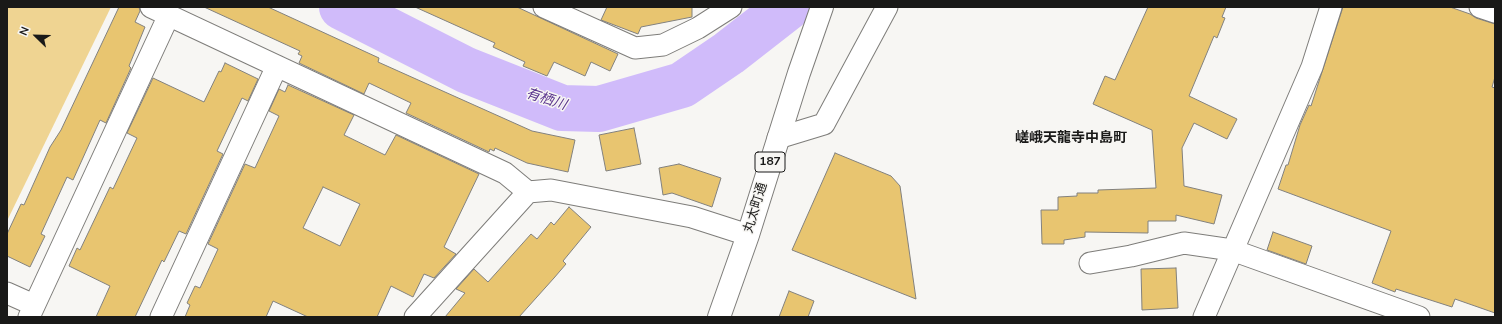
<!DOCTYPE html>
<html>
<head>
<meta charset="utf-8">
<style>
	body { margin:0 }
	#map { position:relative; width:1502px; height:324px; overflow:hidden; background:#f7f6f3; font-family:"Nunito Sans",sans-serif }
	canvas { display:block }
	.frame { position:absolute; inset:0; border:8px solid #191918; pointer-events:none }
	.north { position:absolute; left:16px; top:16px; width:40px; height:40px; -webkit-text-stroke:3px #f7f6f3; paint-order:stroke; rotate:293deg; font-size:11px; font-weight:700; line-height:16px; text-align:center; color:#191918 }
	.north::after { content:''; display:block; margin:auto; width:14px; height:18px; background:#191918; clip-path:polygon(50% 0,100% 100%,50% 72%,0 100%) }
</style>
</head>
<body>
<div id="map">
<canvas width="1502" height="324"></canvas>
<div class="frame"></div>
<div class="north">N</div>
</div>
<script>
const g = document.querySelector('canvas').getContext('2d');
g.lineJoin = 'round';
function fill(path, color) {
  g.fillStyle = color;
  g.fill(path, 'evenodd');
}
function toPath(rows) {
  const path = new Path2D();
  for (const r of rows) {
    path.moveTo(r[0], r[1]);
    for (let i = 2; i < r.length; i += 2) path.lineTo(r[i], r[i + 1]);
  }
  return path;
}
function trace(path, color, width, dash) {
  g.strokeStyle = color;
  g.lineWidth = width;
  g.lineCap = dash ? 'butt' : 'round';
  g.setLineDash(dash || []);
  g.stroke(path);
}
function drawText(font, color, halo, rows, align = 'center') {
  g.font = font + ' "Nunito Sans","Noto Sans JP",sans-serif';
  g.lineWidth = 3;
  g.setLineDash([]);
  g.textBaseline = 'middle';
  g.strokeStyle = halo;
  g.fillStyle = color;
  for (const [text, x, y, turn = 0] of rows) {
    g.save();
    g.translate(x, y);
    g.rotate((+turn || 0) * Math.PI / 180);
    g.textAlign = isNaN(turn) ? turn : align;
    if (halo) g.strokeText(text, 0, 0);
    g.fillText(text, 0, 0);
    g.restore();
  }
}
fill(toPath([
	[7,7,111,7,7,221]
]), '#efd492');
trace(toPath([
	[342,7,466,70,562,108,599,109,682,85,729,53,788,7]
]), '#d0bbfa', 46);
const building = toPath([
	[119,7,139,7,140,11,135,22,145,27,129,66,131,68,106,123,100,120,73,180,67,177,41,234,45,236,30,267,7,256,7,234,21,204,24,205,50,147,61,130,119,7],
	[204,7,268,7,379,58,378,62,532,131,575,140,568,172,527,163,495,148,494,151,490,149,489,152,406,113,411,103,369,83,364,94,299,63,302,56,298,54,300,51,204,7],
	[415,7,517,7,618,54,610,71,591,62,585,76,554,62,547,76,523,66,525,62,493,47,495,43,415,7],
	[607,7,692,7,692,17,641,27,638,34,601,20,607,7],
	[1148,7,1226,7,1222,17,1225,18,1217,38,1214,36,1189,96,1237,119,1227,139,1194,123,1182,148,1184,186,1222,195,1214,224,1176,215,1176,221,1148,221,1148,233,1085,232,1085,237,1064,240,1064,244,1042,244,1041,210,1058,210,1058,197,1077,196,1077,193,1098,193,1098,190,1156,188,1152,130,1093,104,1105,76,1115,80,1148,7],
	[1343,7,1450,7,1470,14,1476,18,1495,24,1495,77,1492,87,1495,88,1495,313,1455,299,1452,307,1396,289,1395,292,1372,283,1391,231,1278,189,1286,165,1288,165,1300,125,1309,105,1311,106,1343,7],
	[225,63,258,79,248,101,242,98,217,151,223,154,186,234,179,231,164,262,162,260,135,317,96,317,110,286,69,266,77,248,80,250,110,187,113,189,137,138,127,133,153,78,204,102,219,71,221,72,225,63],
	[288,85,354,115,344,135,385,155,396,135,479,174,444,247,456,254,434,278,424,274,413,297,391,286,377,317,308,317,273,301,266,317,185,317,190,305,187,303,195,286,200,288,218,249,208,244,245,164,255,168,279,116,269,111,279,89,285,92,288,85],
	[323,187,360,204,340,246,303,228,323,187],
	[634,128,641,164,606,171,599,135,634,128],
	[835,153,891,176,900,186,916,299,792,250,835,153],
	[679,164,721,178,712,207,672,193,663,195,659,168,679,164],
	[569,207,591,227,563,261,566,264,554,278,519,317,445,317,465,293,456,289,474,269,488,282,531,234,537,239,551,222,554,225,569,207],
	[1273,232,1312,246,1306,264,1267,250,1273,232],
	[1176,268,1178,308,1142,310,1141,269,1176,268],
	[789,291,814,301,808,317,779,317,789,291]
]);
fill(building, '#e8c570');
trace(building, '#82817e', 1);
const street = toPath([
	[151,7,505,173,528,192,551,190,692,217,748,235],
	[544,7,635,48,663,45,698,28,731,7],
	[1480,7,1495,12],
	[778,138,824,124,887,7],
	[1090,263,1131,256,1184,243,1232,250,1419,317],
	[7,293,34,305],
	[29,317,169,15],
	[161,317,277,66],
	[415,317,528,192],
	[1204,317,1312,67,1331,7]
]);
const primary = toPath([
	[719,317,748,235,799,73,822,7]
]);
trace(street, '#7e7d7a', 23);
trace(primary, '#7e7d7a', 24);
trace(street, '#fff', 21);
trace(primary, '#fff', 22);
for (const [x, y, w] of [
	[770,162,30]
]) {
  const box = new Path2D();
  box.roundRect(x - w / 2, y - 10, w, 20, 3);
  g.fillStyle = '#f7f6f3';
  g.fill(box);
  trace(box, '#191918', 1);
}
drawText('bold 12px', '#191918', null, [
	["187",770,162]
]);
drawText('13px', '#191918', '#f7f6f3', [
	["丸太町通",756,208,-73]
]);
drawText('italic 14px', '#5b358e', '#f7f6f3', [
	["有栖川",546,100,18]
]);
drawText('bold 14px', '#191918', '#f7f6f3', [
	["嵯峨天龍寺中島町",1071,139]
]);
</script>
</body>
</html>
